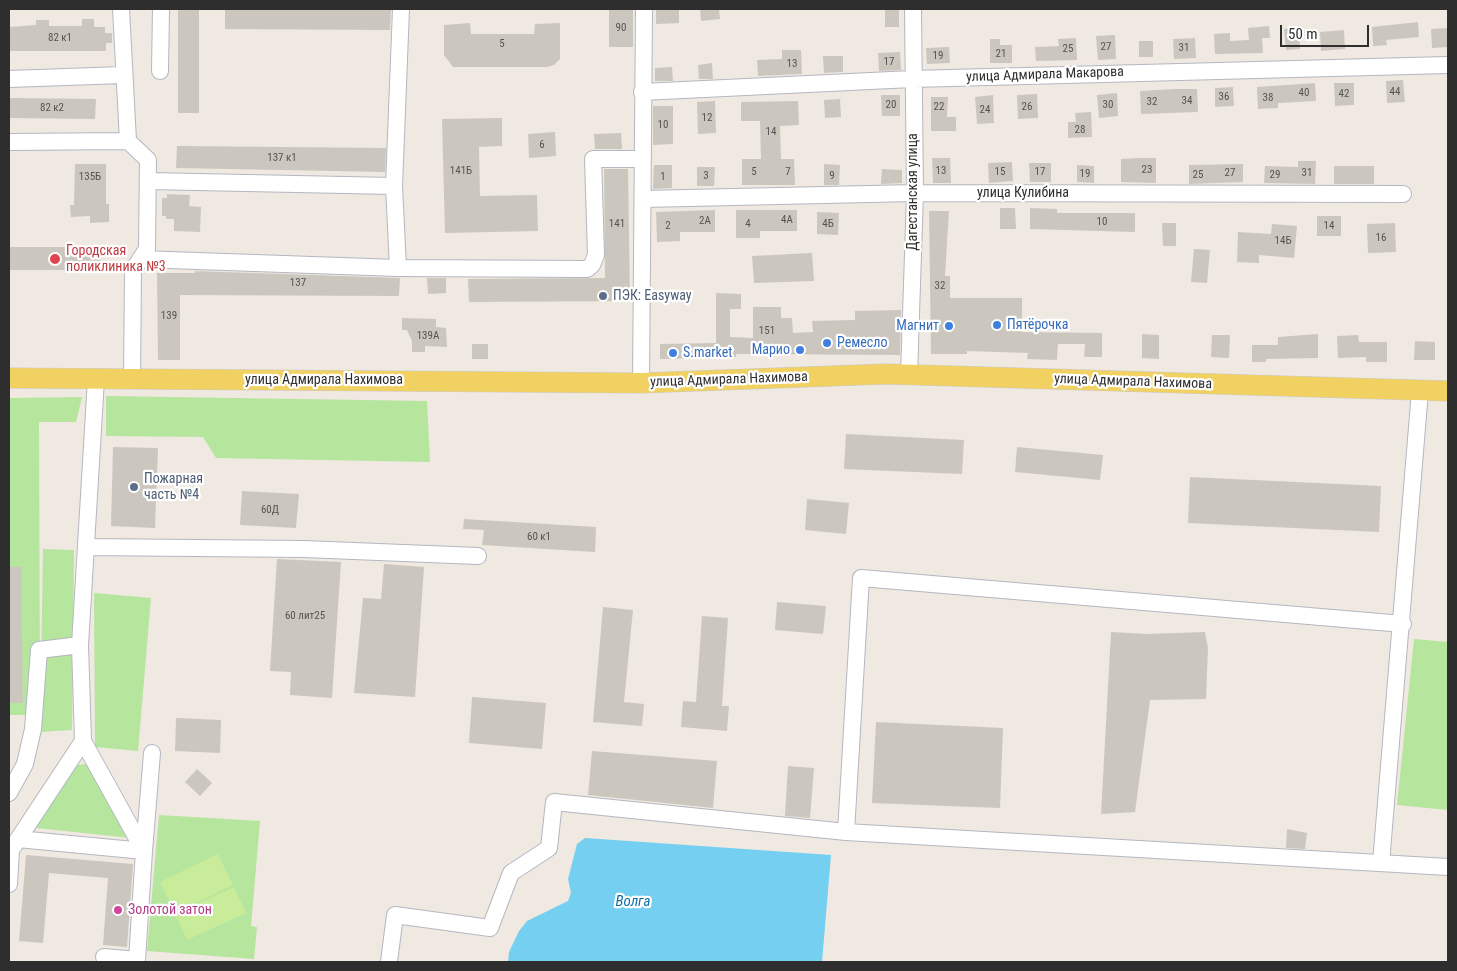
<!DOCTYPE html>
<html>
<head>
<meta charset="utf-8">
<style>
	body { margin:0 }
	#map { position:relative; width:1457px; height:971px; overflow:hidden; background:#efe9e1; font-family:"Roboto Condensed",sans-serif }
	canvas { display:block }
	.frame { position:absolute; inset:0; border:10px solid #2e2e2e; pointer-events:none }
	.scale { position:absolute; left:1280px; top:25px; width:89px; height:22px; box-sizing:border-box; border:2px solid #2e2e2e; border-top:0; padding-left:6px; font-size:15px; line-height:18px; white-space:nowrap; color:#2e2e2e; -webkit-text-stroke:4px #fff; paint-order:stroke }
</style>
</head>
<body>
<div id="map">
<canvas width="1457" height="971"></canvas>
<div class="frame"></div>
<div class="scale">50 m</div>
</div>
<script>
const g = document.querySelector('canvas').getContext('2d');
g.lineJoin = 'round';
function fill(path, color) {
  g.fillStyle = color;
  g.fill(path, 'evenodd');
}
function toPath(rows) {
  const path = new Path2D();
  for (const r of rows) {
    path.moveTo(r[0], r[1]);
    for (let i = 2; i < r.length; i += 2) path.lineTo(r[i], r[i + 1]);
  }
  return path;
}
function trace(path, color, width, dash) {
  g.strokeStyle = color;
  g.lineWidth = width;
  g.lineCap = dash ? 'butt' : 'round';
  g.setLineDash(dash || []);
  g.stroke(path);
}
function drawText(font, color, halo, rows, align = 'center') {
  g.font = font + ' "Roboto Condensed",sans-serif';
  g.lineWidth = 4.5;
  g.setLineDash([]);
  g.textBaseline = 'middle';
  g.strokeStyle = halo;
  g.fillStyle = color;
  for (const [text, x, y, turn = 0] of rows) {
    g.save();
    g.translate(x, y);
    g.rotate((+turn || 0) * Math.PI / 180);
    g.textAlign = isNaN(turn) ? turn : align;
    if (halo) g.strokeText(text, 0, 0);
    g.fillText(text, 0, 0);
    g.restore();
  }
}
fill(toPath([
	[106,396,427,401,430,462,216,458,203,437,106,436],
	[82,397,76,422,39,422,40,715,9,715,9,398],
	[43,549,74,550,72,730,40,732],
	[94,593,151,598,138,751,95,747],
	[1414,639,1448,642,1448,810,1397,805],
	[89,764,131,838,36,828,73,765],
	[159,815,260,821,251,926,257,927,254,959,147,951]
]), '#b6e59e');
fill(toPath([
	[218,854,233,885,175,913,160,882],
	[234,887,246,913,187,940,175,914]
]), '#c9ec9a');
fill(toPath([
	[585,838,831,855,822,962,508,962,509,952,519,931,527,921,568,901,571,893,568,879,577,844]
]), '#75cff0');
fill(toPath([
	[178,9,199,9,199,113,178,113],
	[225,9,391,9,390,30,225,29],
	[609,9,633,9,633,47,609,47],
	[656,9,679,9,679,23,656,24],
	[700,9,719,9,720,19,701,21],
	[885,9,899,9,899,27,885,27],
	[82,19,94,19,94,27,105,27,105,33,112,33,112,43,106,43,106,51,9,51,9,27,36,25,36,20,49,20,49,26,82,26],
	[1418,22,1419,37,1386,40,1387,45,1373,46,1372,27],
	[470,23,471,34,534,34,535,24,560,23,560,59,554,65,547,67,453,67,444,55,444,25],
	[1269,26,1270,38,1262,38,1263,53,1215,54,1214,34,1230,33,1230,41,1249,40,1248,28],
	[1299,28,1300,49,1286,50,1284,29],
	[1448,28,1448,47,1432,48,1431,29],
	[1344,30,1345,49,1321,51,1320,32],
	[1115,35,1116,59,1098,60,1096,36],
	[1076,38,1077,60,1036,61,1035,47,1059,46,1058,39],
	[1195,38,1196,58,1174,59,1173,39],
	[990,39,1000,39,1000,45,1012,45,1012,63,990,63],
	[1139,41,1153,41,1153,57,1139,57],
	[949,47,950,63,927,64,926,48],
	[782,50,801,50,802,74,758,76,757,60,782,59],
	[900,52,901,70,879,71,878,53],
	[823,56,843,56,843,72,824,73],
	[712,63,713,79,699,79,698,65],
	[672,67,673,81,655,81,655,68],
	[1403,80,1405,102,1387,103,1386,81],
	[1315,83,1316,101,1278,103,1278,108,1258,109,1257,87],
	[1334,83,1354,83,1354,105,1335,106],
	[1233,87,1234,106,1215,107,1215,88],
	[1176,89,1197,89,1198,112,1141,114,1140,91],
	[1117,93,1118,116,1099,118,1097,95],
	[1037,94,1038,118,1018,119,1017,95],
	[881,95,900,95,900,116,882,116],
	[993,95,994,123,977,124,975,97],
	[931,97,948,97,947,117,956,117,956,131,931,131],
	[9,98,96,99,95,119,9,118],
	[840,99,841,117,825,118,824,100],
	[715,101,716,133,698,134,697,102],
	[798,101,799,125,780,126,781,159,794,159,795,185,742,185,742,159,761,159,760,121,741,121,741,102],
	[653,106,673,106,673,144,653,145],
	[1091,112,1092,137,1068,138,1068,122,1076,122,1075,113],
	[502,118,502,146,479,147,480,196,537,195,538,231,445,233,442,119],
	[555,132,556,156,529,158,528,134],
	[621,133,622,149,595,149,594,134],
	[177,146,386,148,385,172,176,168],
	[932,158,950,158,951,183,933,183],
	[1138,158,1156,158,1156,183,1121,182,1121,159],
	[1298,161,1316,161,1315,184,1264,183,1265,166,1298,167],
	[1012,162,1013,181,989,183,988,163],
	[1029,163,1051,163,1051,182,1030,182],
	[75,164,106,164,106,204,109,204,109,222,90,223,90,216,71,217,70,205,74,205],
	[824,164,840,165,839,185,824,185],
	[1243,164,1243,182,1189,184,1189,165],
	[654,165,672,165,672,188,653,189],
	[1077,165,1094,166,1094,183,1077,182],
	[1334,166,1374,166,1374,184,1334,184],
	[697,167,715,167,714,186,697,186],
	[604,169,628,169,630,301,469,302,468,279,605,278],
	[882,169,902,170,902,183,881,184],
	[167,194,190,195,189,206,201,207,200,232,174,231,174,219,166,219,166,216,162,216,162,198,167,198],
	[1000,208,1015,208,1016,229,1000,229],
	[1030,208,1057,209,1057,213,1135,213,1135,232,1030,229],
	[715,210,715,232,680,232,680,241,657,242,656,212],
	[736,210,797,210,797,231,760,231,760,238,736,238],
	[929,211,949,211,945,276,950,276,950,298,1022,298,1022,332,1102,333,1102,357,1084,357,1085,344,1058,344,1057,360,1027,359,1028,353,967,351,967,354,931,354],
	[817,212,839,213,838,235,817,234],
	[1317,216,1341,216,1341,236,1317,236],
	[1162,223,1176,223,1176,246,1163,246],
	[1395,223,1396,252,1368,253,1367,224],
	[1272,224,1297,226,1294,258,1259,255,1259,263,1237,262,1238,232,1271,234],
	[9,247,101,247,101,270,9,270],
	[1194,249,1210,250,1207,283,1191,282],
	[812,253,814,281,754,283,752,256],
	[195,271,400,278,399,296,180,295,180,360,158,360,157,273,195,273],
	[427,278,446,278,446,293,428,294],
	[716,293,741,294,741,309,730,309,730,337,753,338,753,307,781,307,781,318,792,318,793,333,813,332,812,321,855,320,855,311,901,310,900,355,736,354,736,357,660,359,660,344,716,343],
	[402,318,436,319,436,327,446,328,447,347,425,346,425,352,412,352,412,341,407,330,402,330],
	[1142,334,1159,335,1159,359,1142,358],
	[1318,334,1318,358,1266,359,1266,362,1252,362,1252,345,1278,345,1278,337],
	[1212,335,1230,335,1229,358,1211,357],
	[1358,335,1359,342,1387,342,1387,362,1366,362,1366,357,1338,358,1337,336],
	[1415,341,1435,342,1435,360,1414,360],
	[472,344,488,344,488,359,472,359],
	[846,434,964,440,962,474,844,469],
	[113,447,158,448,155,528,111,526],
	[1017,447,1103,455,1100,480,1015,472],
	[1190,477,1381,486,1379,532,1188,523],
	[242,491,299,494,296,528,240,525],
	[807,499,849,503,846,534,805,530],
	[464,519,596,527,595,552,482,545,484,530,463,529],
	[277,559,341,562,332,698,290,695,291,672,270,671],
	[384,564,424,567,415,697,354,693,363,598,381,599],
	[9,567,21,567,23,703,9,703],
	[777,602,826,606,823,634,775,630],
	[603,607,633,610,624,702,644,704,642,726,593,722],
	[702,616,728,618,722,706,729,706,727,731,681,727,683,701,696,702],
	[1111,632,1147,634,1205,632,1208,648,1206,699,1150,700,1135,812,1101,814],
	[472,697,546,703,542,749,469,743],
	[176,718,221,720,220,753,175,751],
	[876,722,1003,728,1000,808,872,803],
	[592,751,717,761,713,808,588,795],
	[788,766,814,768,810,818,785,816],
	[197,769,212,783,200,796,185,782],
	[1287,829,1307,833,1305,849,1286,848],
	[26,855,133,864,127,947,103,945,108,878,49,873,43,943,19,941]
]), '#cbc7bf');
const minor = toPath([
	[121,9,128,141,148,160,147,249,133,270,132,379],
	[160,71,161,9],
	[9,79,123,75],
	[642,92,912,79,1448,65],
	[9,142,128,141],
	[148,181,394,186],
	[643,199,915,193,1403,194],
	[140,259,398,268,587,269,592,265,596,255,593,159,643,159],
	[398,268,394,186,401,9],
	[909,375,915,193,913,9],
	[641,383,644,9],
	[86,547,304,549,478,556],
	[1403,624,861,578,846,832,1448,867],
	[83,741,144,851,137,960,104,957],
	[9,793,25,764,33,729,39,650,80,645],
	[18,839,144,851,152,753],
	[1381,863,1420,391],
	[9,884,11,850,83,741,80,645,96,379],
	[389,962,395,915,490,928,511,873,549,848,554,802,846,832]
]);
const major = toPath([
	[9,378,641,383,886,374,1448,391]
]);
trace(minor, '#b4b7c1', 18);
trace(major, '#c9c9c9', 21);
trace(minor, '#fff', 16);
trace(major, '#f2d163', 20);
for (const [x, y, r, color] of [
	[55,259,6,"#e0444e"],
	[603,296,5,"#5c6f8a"],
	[997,325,5,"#3f7fe0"],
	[949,326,5,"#3f7fe0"],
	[827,343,5,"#3f7fe0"],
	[800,350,5,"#3f7fe0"],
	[673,353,5,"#3f7fe0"],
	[134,487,5,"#5c6f8a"],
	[118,910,5,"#d1479c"]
]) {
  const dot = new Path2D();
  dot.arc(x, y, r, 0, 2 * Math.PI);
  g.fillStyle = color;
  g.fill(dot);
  trace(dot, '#fff', 2);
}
drawText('11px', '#555452', null, [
	["90",621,28],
	["82 к1",60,38],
	["5",502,44],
	["27",1106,47],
	["31",1184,48],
	["25",1068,49],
	["21",1001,54],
	["19",938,56],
	["17",889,62],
	["13",792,64],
	["44",1395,92],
	["40",1304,93],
	["42",1344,94],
	["36",1224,97],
	["38",1268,98],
	["34",1187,101],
	["32",1152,102],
	["20",891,105],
	["30",1108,105],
	["22",939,107],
	["26",1027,107],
	["82 к2",52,108],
	["24",985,110],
	["12",707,118],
	["10",663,125],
	["28",1080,130],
	["14",771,132],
	["6",542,145],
	["137 к1",282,158],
	["23",1147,170],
	["141Б",461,171],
	["13",941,171],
	["5",754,172],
	["7",788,172],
	["15",1000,172],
	["17",1040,172],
	["27",1230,173],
	["31",1307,173],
	["19",1085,174],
	["25",1198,175],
	["29",1275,175],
	["3",706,176],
	["9",832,176],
	["135Б",90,177],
	["1",663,177],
	["4А",787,220],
	["2А",705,221],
	["10",1102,222],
	["141",617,224],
	["4",748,224],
	["4Б",828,224],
	["2",668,226],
	["14",1329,226],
	["16",1381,238],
	["14Б",1283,241],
	["137",298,283],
	["32",940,286],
	["139",169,316],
	["151",767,331],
	["139А",428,336],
	["60Д",270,510],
	["60 к1",539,537],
	["60 лит25",305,616]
]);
drawText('14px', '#2e2e2e', '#fff', [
	["улица Адмирала Макарова",1045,75,-2],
	["Дагестанская улица",913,192,-90],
	["улица Кулибина",1023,193],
	["улица Адмирала Нахимова",324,380],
	["улица Адмирала Нахимова",729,380,-2],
	["улица Адмирала Нахимова",1133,382,2]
]);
drawText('14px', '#be3a42', '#fff', [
	["Городская",66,251],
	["поликлиника №3",66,267]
], 'left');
drawText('14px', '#4e5e75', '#fff', [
	["ПЭК: Easyway",613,296],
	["Пожарная",144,479],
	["часть №4",144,495]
], 'left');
drawText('14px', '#366cbe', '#fff', [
	["Пятёрочка",1007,325],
	["Магнит",939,326,"right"],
	["Ремесло",837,343],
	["Марио",790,350,"right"],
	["S.market",683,353]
], 'left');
drawText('14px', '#b23c85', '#fff', [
	["Золотой затон",128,910]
], 'left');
drawText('italic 15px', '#0d6fa3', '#fff', [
	["Волга",633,902]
]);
</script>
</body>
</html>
